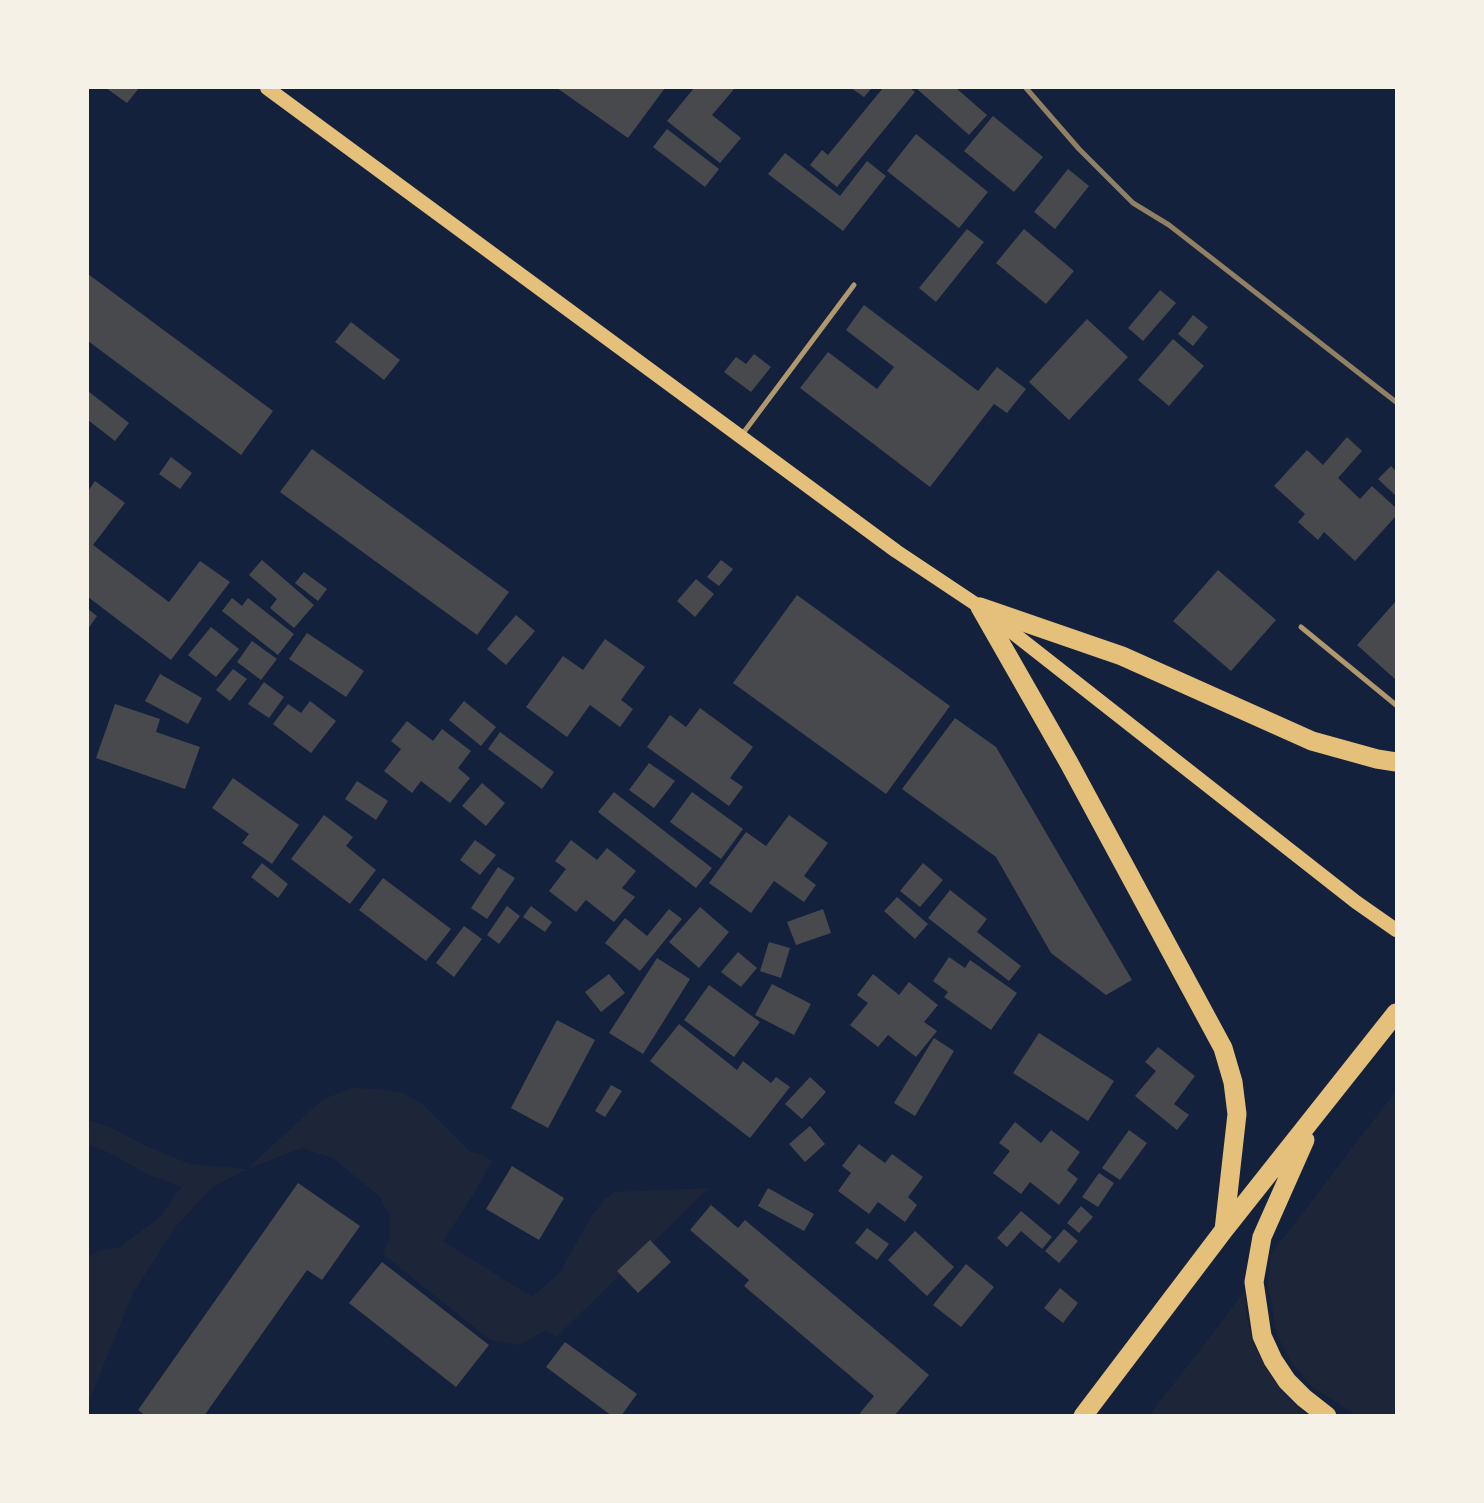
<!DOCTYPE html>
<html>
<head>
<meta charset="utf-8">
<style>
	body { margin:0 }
	#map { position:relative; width:1484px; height:1503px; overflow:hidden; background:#14213d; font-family:Jost,sans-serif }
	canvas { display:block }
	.frame { position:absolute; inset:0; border:89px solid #f6f1e7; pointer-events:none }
</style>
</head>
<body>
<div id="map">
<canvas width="1484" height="1503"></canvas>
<div class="frame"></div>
</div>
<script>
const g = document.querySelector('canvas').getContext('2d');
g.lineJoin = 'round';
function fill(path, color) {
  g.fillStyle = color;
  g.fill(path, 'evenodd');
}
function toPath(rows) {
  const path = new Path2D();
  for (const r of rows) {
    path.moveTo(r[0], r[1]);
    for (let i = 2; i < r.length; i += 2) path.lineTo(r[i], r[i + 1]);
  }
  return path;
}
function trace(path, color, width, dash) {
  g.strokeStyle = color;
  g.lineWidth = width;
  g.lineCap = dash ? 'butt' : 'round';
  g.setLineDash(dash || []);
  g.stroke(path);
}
fill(toPath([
	[351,1088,380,1089,403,1093,421,1103,469,1151,482,1154,492,1161,473,1195,443,1241,532,1297,560,1272,592,1215,605,1199,614,1192,709,1188,556,1337,546,1330,519,1345,490,1340,383,1254,390,1236,389,1215,380,1197,333,1158,302,1148,247,1169,211,1188,174,1229,133,1293,88,1403,88,1257,99,1250,118,1248,159,1218,181,1187,147,1174,110,1153,88,1144,88,1120,110,1127,146,1146,190,1164,247,1169,322,1100],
	[1396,1091,1396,1415,1356,1415,1311,1386,1291,1362,1277,1335,1268,1284,1271,1254],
	[1245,1291,1246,1316,1254,1345,1271,1377,1299,1409,1309,1415,1149,1416]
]), '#1d2539');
fill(toPath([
	[106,88,139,88,127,103],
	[557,88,665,88,628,138],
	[694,88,735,88,712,115,741,138,720,163,667,121],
	[851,88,872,88,864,97],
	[883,88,910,88,915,92,837,187,810,165,822,150,828,155],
	[916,88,956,88,987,115,969,135],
	[993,116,1043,157,1014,192,964,151],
	[667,129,719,169,705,187,653,147],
	[916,134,988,192,959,228,887,171],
	[785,153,840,196,867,161,886,176,843,231,768,174],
	[1068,169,1089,186,1055,229,1034,212],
	[967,229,984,242,936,302,919,288],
	[1024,229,1074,271,1046,304,996,263],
	[88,274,273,411,241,455,88,341],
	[1160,290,1176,303,1143,341,1128,328],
	[864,305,978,391,997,367,1026,389,1007,413,994,404,930,487,800,388,828,352,877,389,894,367,846,330],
	[1193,315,1208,327,1193,346,1178,334],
	[1087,319,1128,357,1069,420,1029,382],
	[351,322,400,360,384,380,335,342],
	[1173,339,1204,366,1169,406,1138,380],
	[754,354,771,367,751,392,724,372,736,357,746,364],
	[88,391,129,423,115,441,88,420],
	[1347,437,1362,451,1338,478,1360,499,1372,486,1396,508,1396,516,1355,561,1324,532,1318,540,1298,522,1305,514,1274,486,1307,450,1323,465],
	[312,449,509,592,477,635,280,492],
	[171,457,192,473,180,489,159,474],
	[1391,466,1396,471,1396,496,1378,479],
	[95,481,125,503,93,545,169,602,200,561,230,582,171,660,88,597,88,491],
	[262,560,314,605,294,628,270,608,277,599,249,575],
	[721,560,733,569,719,586,707,577],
	[1218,570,1276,620,1231,671,1173,621],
	[304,572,327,589,318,601,295,583],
	[696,579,714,594,695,617,677,601],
	[797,595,950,706,886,794,733,683],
	[232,598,242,606,248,598,294,634,278,655,222,611],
	[1396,601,1396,680,1357,645],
	[88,609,97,616,88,629],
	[516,615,535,631,506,665,487,649],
	[211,627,239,649,216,677,188,655],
	[307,633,364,671,346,697,289,659],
	[605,639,645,667,621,700,633,709,620,727,590,705,567,737,526,707,563,656,583,670],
	[252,641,277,659,261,680,237,662],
	[233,669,247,679,230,701,216,690],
	[160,674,202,698,188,724,145,701],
	[264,682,284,697,269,718,248,704],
	[310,701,336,721,311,753,273,724,288,704,301,713],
	[464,701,496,727,481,746,449,720],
	[115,704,160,719,156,732,200,747,185,789,96,758],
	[700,708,753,747,730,778,743,787,729,806,647,747,670,715,686,727],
	[955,718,996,747,1132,980,1106,995,1051,953,996,857,902,789],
	[407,721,433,741,442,729,471,751,458,768,470,778,450,803,421,781,412,793,384,771,401,749,391,741],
	[500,732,554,772,542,789,488,749],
	[649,763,675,781,654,808,629,790],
	[233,778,299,825,272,864,242,843,249,834,212,808],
	[357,781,388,801,376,820,345,799],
	[482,783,505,803,486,826,462,806],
	[614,792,712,868,696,888,598,812],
	[692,792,743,829,721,859,670,822],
	[324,815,353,837,346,846,376,870,350,904,291,859],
	[789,815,828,843,804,876,816,885,804,902,774,881,751,913,709,883,746,832,766,846],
	[475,840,496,855,480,875,460,860],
	[571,840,597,860,607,848,636,871,622,888,635,897,614,922,586,900,576,912,549,891,566,869,555,861],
	[262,863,288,884,278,898,251,877],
	[923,863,943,880,920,907,900,891],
	[498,867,515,878,487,919,471,908],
	[383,878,451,929,426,961,359,910],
	[950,890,987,919,977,932,1021,966,1009,981,928,918],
	[897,897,928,924,915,939,884,911],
	[507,906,520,916,499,944,487,935],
	[531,906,552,922,545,932,523,917],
	[700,907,729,932,699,968,669,942],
	[669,909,682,919,640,971,605,943,625,918,647,936],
	[823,909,831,933,796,945,787,922],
	[464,926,482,939,454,977,436,963],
	[769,942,790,948,781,978,760,971],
	[738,952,757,968,741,987,721,972],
	[949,957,965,968,970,960,1017,993,991,1030,944,997,948,992,933,981],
	[657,958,690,979,643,1054,609,1033],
	[609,974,625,993,601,1012,585,992],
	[873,974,899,995,909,982,938,1005,924,1022,937,1031,916,1057,888,1035,878,1047,850,1025,868,1003,857,995],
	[772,984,811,1004,794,1035,755,1015],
	[709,985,760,1022,734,1057,684,1020],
	[557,1020,595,1040,548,1128,511,1108],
	[679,1024,737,1070,743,1061,771,1083,776,1077,790,1087,750,1138,650,1061],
	[1039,1033,1114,1081,1088,1121,1013,1073],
	[934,1038,954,1051,915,1116,894,1103],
	[1158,1047,1195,1076,1174,1104,1189,1115,1177,1130,1135,1096,1156,1071,1145,1062],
	[810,1077,826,1092,802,1119,785,1104],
	[611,1085,622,1091,605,1117,595,1111],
	[1015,1122,1041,1143,1051,1130,1080,1152,1067,1170,1078,1179,1059,1205,1030,1182,1021,1194,993,1173,1010,1151,999,1143],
	[810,1126,825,1144,805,1162,789,1144],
	[1129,1130,1147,1143,1120,1180,1102,1168],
	[859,1144,885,1163,892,1154,923,1177,908,1197,917,1205,905,1222,878,1202,869,1214,838,1191,851,1173,842,1166],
	[512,1166,564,1198,539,1240,486,1209],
	[1099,1173,1114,1183,1098,1207,1082,1197],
	[298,1183,360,1226,322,1280,307,1270,204,1416,146,1416,138,1410],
	[768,1188,814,1214,804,1231,758,1206],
	[711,1205,738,1228,745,1220,929,1375,894,1416,863,1416,860,1413,874,1396,744,1286,749,1280,690,1230],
	[1081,1206,1093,1217,1079,1233,1067,1223],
	[1021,1211,1052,1237,1042,1249,1021,1231,1007,1247,997,1238],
	[867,1228,889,1244,877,1260,855,1243],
	[1064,1229,1078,1241,1059,1263,1045,1251],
	[915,1231,954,1267,927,1296,888,1260],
	[650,1240,671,1262,638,1293,617,1271],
	[382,1262,489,1345,456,1387,349,1303],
	[966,1264,994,1287,961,1327,933,1305],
	[1060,1288,1078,1303,1063,1323,1044,1308],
	[565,1342,637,1394,621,1416,612,1416,546,1367]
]), '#48494c');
trace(toPath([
	[741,436,854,285],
	[1301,627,1396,705]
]), '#b1986c', 5);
trace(toPath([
	[267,88,896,551,980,607,1356,902,1396,930]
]), '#e5c07b', 14);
trace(toPath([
	[980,607,1069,763,1223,1048,1233,1082,1237,1114,1224,1230],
	[980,607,1122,656,1312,741,1377,759,1396,762],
	[1305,1140,1262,1237,1254,1282,1262,1336,1273,1360,1287,1381,1304,1398,1327,1416],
	[1083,1416,1224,1230,1396,1013]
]), '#e5c07b', 19);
trace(toPath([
	[1026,88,1079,149,1133,203,1169,225,1396,402]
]), '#918062', 5);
</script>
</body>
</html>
